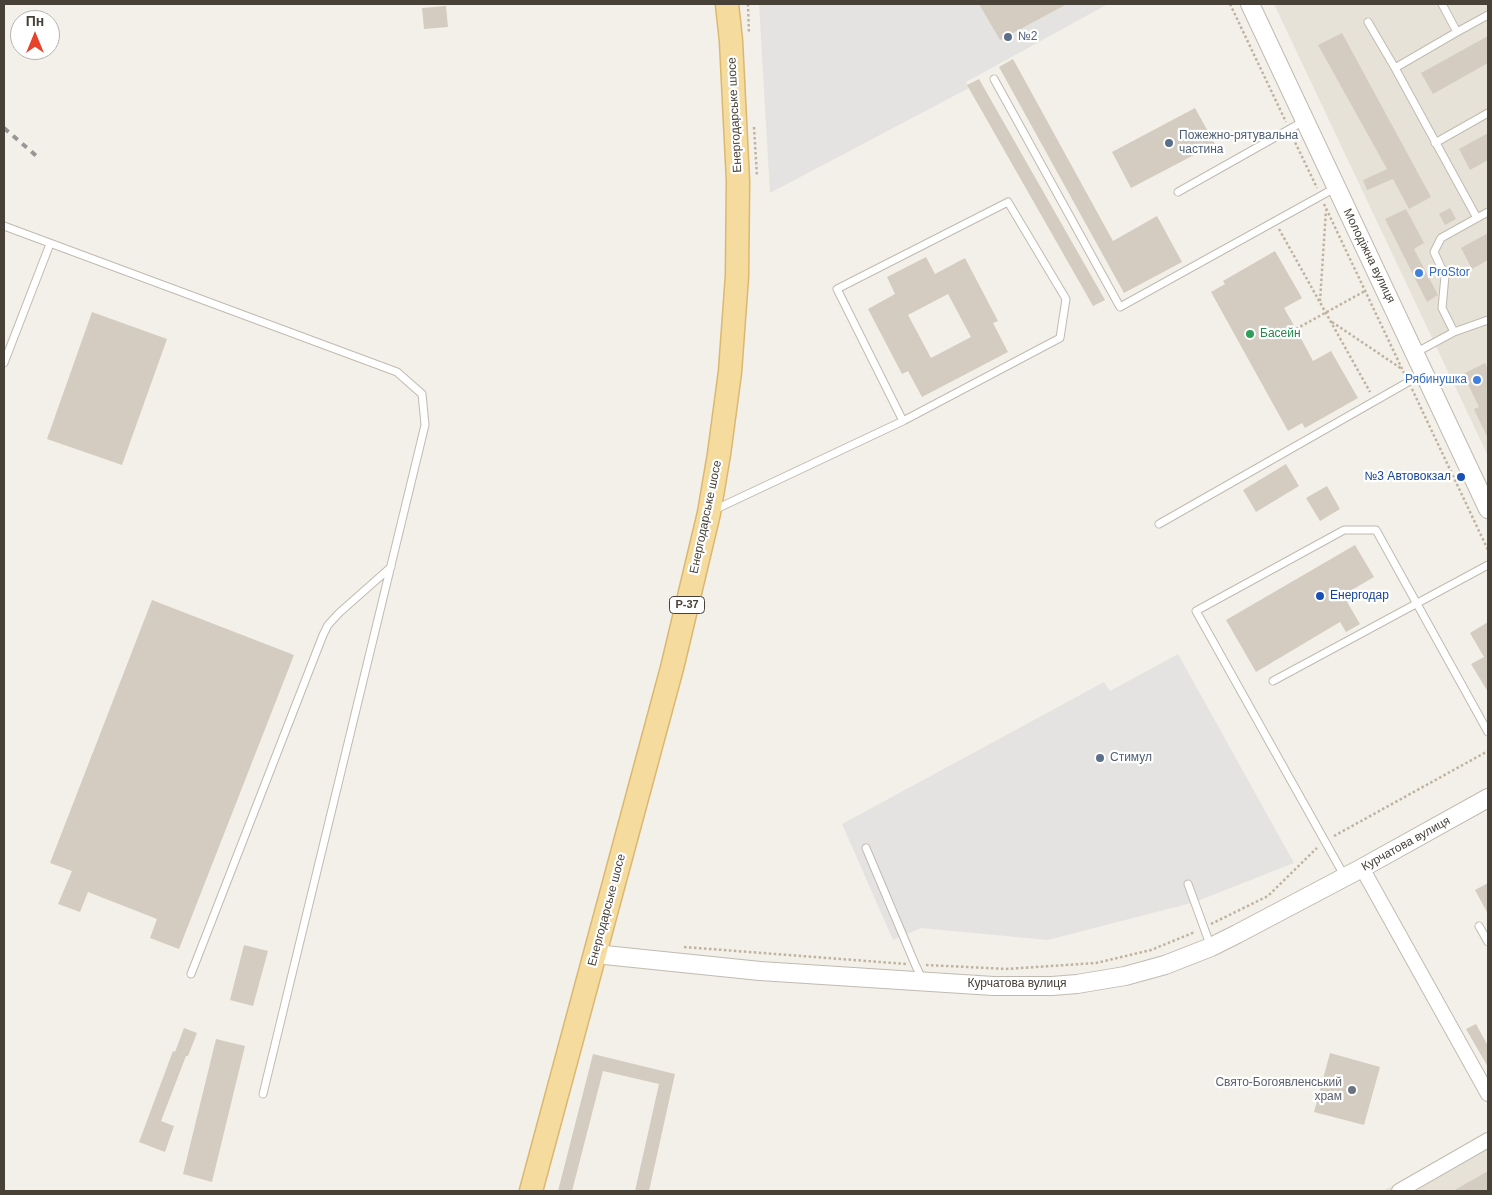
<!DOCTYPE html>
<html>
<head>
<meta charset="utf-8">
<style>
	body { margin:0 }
	#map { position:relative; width:1492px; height:1195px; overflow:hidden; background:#f3f0e9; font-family:Arial,sans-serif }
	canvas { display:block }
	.frame { position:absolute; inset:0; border:5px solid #474138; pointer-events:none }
	.north { position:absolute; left:10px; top:10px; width:50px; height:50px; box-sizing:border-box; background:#fff; border:1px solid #b5b3af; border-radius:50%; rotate:0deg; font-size:14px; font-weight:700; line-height:20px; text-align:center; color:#474138 }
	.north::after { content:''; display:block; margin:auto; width:18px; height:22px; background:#e9422b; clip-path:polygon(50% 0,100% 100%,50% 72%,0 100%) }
</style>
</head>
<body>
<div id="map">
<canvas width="1492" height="1195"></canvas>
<div class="frame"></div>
<div class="north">Пн</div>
</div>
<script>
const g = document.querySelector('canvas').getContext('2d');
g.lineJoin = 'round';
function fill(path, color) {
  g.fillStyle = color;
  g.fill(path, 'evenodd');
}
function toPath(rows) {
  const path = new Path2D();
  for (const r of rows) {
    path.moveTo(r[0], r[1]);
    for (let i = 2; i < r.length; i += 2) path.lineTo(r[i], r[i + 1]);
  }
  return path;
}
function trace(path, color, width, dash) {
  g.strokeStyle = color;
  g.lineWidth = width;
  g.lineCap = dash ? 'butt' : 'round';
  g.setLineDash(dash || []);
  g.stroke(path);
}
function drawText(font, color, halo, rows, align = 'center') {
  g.font = font + ' Arial,sans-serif';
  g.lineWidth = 4.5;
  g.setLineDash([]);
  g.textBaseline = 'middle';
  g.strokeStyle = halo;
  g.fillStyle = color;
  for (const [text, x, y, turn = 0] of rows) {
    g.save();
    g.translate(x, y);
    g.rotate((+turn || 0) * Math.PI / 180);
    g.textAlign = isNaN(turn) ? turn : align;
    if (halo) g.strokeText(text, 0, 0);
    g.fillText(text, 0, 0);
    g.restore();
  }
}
fill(toPath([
	[1274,4,1488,4,1488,456],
	[1488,1133,1488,1191,1383,1191]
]), '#e7e2d8');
fill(toPath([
	[759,4,1108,4,966,82,969,88,770,193],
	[1178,654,1294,863,1195,902,1048,940,921,928,893,940,842,824,1104,682,1110,691]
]), '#e5e3e1');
fill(toPath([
	[979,4,1067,4,1000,40],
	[446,6,448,27,424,29,422,8],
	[1342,33,1431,197,1409,209,1393,179,1367,190,1363,180,1387,169,1318,45],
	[1488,36,1488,63,1433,94,1421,73],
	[1013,59,1113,241,1157,216,1182,262,1124,293,999,67],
	[979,79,1105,300,1093,306,967,85],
	[1195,108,1215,144,1131,188,1112,152],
	[1488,133,1488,160,1470,170,1459,149],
	[1450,208,1456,219,1445,225,1439,214],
	[1406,209,1424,243,1414,249,1438,295,1427,302,1385,219],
	[1488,233,1488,260,1472,269,1461,248],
	[1275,251,1302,298,1284,308,1296,329,1313,361,1331,351,1358,398,1305,428,1302,423,1288,431,1211,292,1225,284,1223,281],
	[926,257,935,274,965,258,998,321,993,323,1008,352,922,397,908,371,902,374,868,309,895,294,887,277],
	[948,294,971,337,931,358,908,315],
	[92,312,167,339,122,465,47,439],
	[1485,363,1488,370,1488,439,1474,409,1479,407,1463,374],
	[1286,464,1299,486,1256,512,1243,490],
	[1327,486,1340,509,1320,521,1306,498],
	[1355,545,1374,577,1343,595,1360,624,1346,632,1340,622,1256,672,1226,620],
	[152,600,294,655,179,949,150,938,157,919,88,892,80,912,58,904,72,871,50,863],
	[1488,622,1488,692,1471,664,1484,657,1470,633],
	[1488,883,1488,914,1475,890],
	[244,945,268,951,253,1006,230,1000],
	[1476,1024,1488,1046,1488,1067,1466,1029],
	[184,1028,197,1033,188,1056,186,1056,161,1121,174,1126,165,1152,139,1142,173,1051,175,1052],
	[216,1039,245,1046,212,1182,183,1174],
	[1330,1053,1380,1067,1364,1125,1314,1112],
	[593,1054,675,1074,649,1191,635,1191,659,1084,603,1071,572,1191,558,1191],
	[1488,1171,1488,1191,1453,1191]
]), '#d4ccc0');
const service = toPath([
	[1442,4,1457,32,1488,15],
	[1368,22,1395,68,1457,32],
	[1395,68,1477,218,1441,238,1434,252,1445,276,1442,308,1454,332,1415,353],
	[994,79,1120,307,1335,188],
	[1435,143,1488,113],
	[1178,192,1304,121],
	[1477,218,1488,212],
	[4,226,397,372,422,394,425,425,263,1094],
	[1454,332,1488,320],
	[4,363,50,244],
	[714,510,903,421,1060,338,1066,299,1008,202,837,289,903,421],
	[1159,524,1424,373],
	[1273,681,1488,565],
	[866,848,915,964,923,981],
	[1345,877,1196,611,1344,530,1376,530,1488,732],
	[1188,884,1211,947],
	[1479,926,1488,942],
	[191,974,323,635,328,625,339,613,391,567]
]);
const minor = toPath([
	[1362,868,1488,1094],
	[1399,1191,1488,1140]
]);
const tertiary = toPath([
	[1250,4,1488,509],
	[595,954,760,971,993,986,1052,986,1077,984,1125,976,1165,965,1211,947,1237,934,1362,868,1488,798]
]);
const primary = toPath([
	[531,1191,672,668,709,513,719,454,730,372,737,276,738,181,731,41,727,4]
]);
trace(service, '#c1bab0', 9);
trace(minor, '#c1bab0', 16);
trace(tertiary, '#c1bab0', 20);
trace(primary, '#dbb870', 25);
trace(toPath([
	[748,4,749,34],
	[1230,4,1286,122],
	[754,127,757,176],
	[1293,138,1317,188],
	[1324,204,1404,373],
	[1279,229,1370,392],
	[1320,301,1326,210],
	[1332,322,1402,369],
	[1296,329,1365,291],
	[1412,389,1488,550],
	[1334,836,1488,751],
	[1211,924,1268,896,1317,848],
	[684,947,906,964],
	[926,965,1006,969,1096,963,1151,950,1195,932]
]), '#bfb39f', 2.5, [2.5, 2.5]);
trace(service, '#fff', 7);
trace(minor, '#fff', 14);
trace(tertiary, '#fff', 18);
trace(primary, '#f6db9f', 22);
trace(toPath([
	[4,128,40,159]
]), '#979797', 4, [6, 6]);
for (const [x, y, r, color] of [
	[1008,37,5,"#5c6f8a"],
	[1169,143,5,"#5c6f8a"],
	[1419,273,5,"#3f7fe0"],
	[1250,334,5,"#2e9e5b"],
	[1477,380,5,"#3f7fe0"],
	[1461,477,5,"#1a4fb4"],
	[1320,596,5,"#1a4fb4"],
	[1100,758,5,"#5c6f8a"],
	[1352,1090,5,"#6b7280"]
]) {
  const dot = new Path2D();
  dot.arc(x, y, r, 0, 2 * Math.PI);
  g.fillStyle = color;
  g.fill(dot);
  trace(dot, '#fff', 2);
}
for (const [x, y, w] of [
	[687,605,35]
]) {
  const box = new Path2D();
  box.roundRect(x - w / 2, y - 8.5, w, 17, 4);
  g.fillStyle = '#fff';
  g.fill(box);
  trace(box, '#474138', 1);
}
drawText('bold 11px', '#474138', null, [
	["Р-37",687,605]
]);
drawText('12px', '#4e5e75', '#fff', [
	["№2",1018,37],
	["Пожежно-рятувальна",1179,136],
	["частина",1179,150],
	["Стимул",1110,758]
], 'left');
drawText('12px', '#474138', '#fff', [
	["Енергодарське шосе",735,115,-93],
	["Молодіжна вулиця",1369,256,64],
	["Енергодарське шосе",706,517,-78],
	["Курчатова вулиця",1406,844,-29],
	["Енергодарське шосе",607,910,-75],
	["Курчатова вулиця",1017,984]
]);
drawText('12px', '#366cbe', '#fff', [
	["ProStor",1429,273],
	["Рябинушка",1467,380,"right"]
], 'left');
drawText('12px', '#27864d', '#fff', [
	["Басейн",1260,334]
], 'left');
drawText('12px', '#164399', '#fff', [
	["№3 Автовокзал",1451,477],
	["Енергодар",1330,596,"left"]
], 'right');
drawText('12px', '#5b616d', '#fff', [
	["Свято-Богоявленський",1342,1083],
	["храм",1342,1097]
], 'right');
</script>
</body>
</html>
